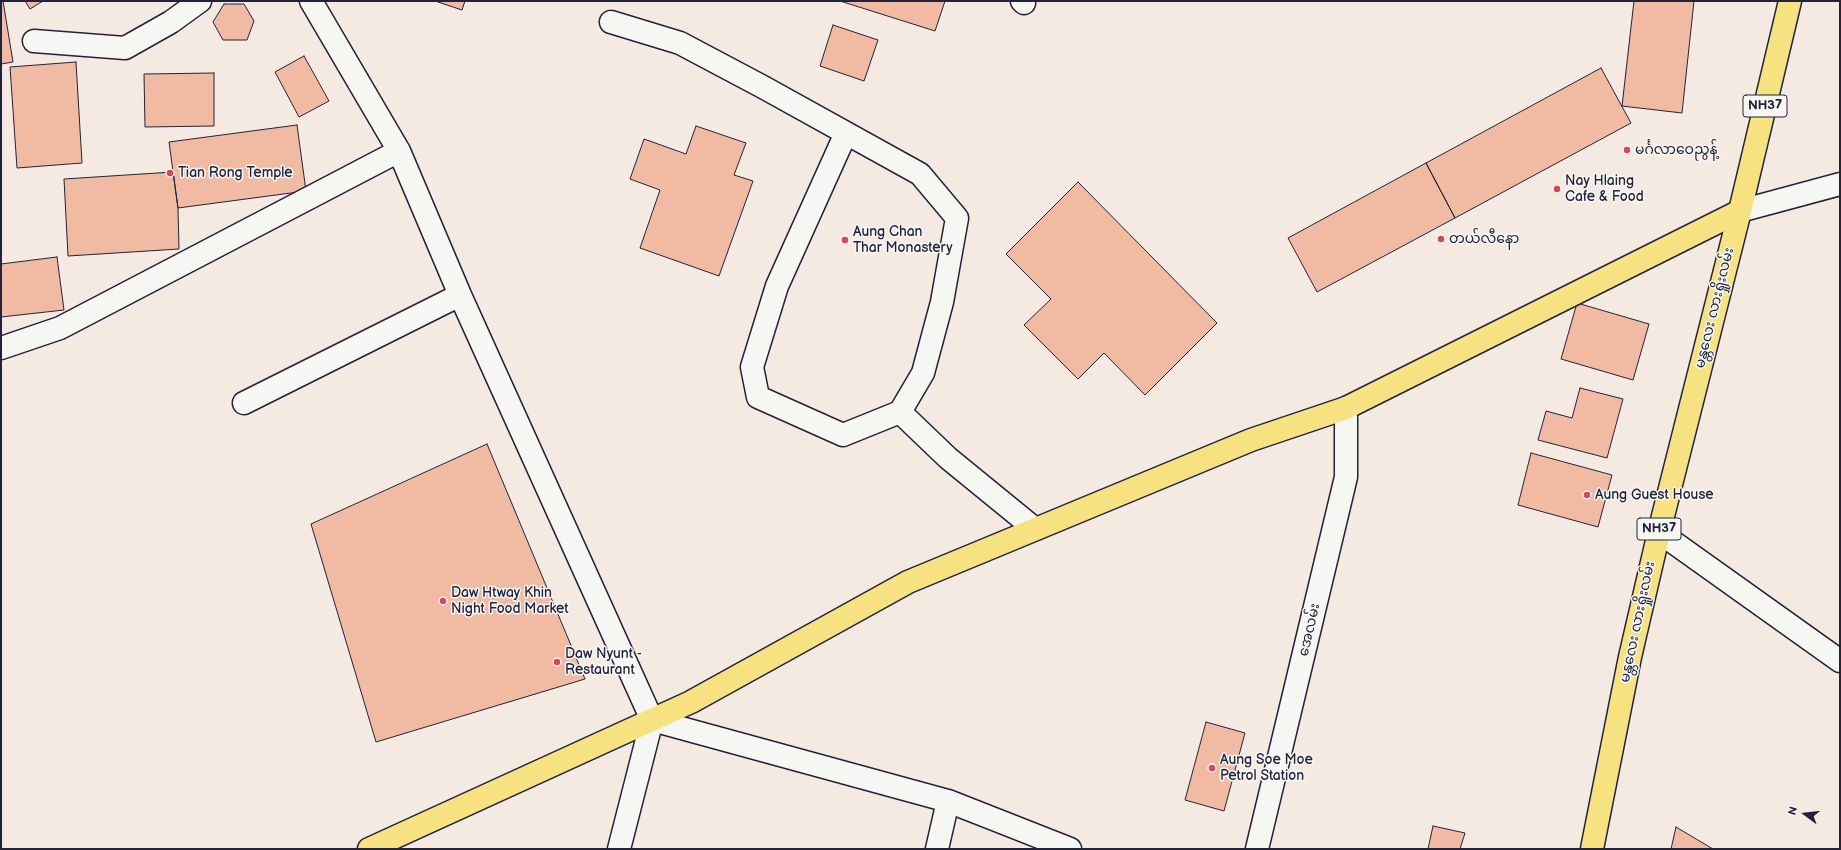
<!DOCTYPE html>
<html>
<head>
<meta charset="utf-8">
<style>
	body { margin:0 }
	#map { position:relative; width:1841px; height:850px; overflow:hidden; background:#f5eae2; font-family:"Balsamiq Sans",sans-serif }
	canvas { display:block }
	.frame { position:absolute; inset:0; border:2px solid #22223b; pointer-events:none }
	.north { position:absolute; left:1785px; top:794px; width:40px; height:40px; -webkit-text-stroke:3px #f6f6f2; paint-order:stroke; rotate:285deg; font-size:11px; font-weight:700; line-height:16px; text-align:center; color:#22223b }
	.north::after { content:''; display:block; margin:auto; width:14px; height:18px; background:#22223b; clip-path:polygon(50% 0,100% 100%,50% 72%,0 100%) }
</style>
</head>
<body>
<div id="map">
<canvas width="1841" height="850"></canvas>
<div class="frame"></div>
<div class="north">N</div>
</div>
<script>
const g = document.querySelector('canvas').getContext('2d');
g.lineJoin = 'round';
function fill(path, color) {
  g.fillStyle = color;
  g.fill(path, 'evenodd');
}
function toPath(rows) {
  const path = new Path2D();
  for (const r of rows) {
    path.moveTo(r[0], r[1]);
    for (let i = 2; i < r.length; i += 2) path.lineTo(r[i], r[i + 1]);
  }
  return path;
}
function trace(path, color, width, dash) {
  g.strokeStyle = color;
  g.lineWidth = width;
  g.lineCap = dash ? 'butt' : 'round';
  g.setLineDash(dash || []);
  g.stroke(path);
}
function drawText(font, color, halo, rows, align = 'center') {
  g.font = font + ' "Balsamiq Sans","Noto Sans Myanmar",sans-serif';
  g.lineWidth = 3;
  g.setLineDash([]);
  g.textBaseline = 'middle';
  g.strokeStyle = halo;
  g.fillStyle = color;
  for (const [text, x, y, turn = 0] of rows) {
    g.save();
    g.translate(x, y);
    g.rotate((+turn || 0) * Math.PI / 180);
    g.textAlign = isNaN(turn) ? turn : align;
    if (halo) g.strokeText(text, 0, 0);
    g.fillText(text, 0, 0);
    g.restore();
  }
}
const building = toPath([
	[1,1,3,1,13,62,1,64,1,1],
	[25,1,43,1,30,9,25,1],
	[435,1,465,1,462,10,435,1],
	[840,1,945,1,935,31,840,1],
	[1634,1,1694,1,1682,113,1622,106,1634,1],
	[224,4,244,4,254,21,247,40,223,40,213,22,224,4],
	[833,25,878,40,864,81,820,66,833,25],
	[304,56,329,101,299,117,275,72,304,56],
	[76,62,82,163,17,168,10,67,76,62],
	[1601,68,1631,123,1455,218,1426,163,1601,68],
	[214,73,214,126,145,127,144,74,214,73],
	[297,125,306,191,178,208,169,142,297,125],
	[696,126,746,143,734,175,753,181,719,276,640,248,660,190,630,179,644,139,686,154,696,126],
	[1426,163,1455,218,1317,292,1288,238,1426,163],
	[173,172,178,208,179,249,68,256,64,179,173,172],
	[1078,182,1217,323,1145,395,1104,353,1078,379,1024,325,1051,299,1006,254,1078,182],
	[57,257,64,310,1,317,1,264,57,257],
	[1577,303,1649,324,1633,380,1561,359,1577,303],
	[1580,388,1623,399,1607,458,1538,440,1546,411,1572,418,1580,388],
	[487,444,585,679,376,742,311,524,487,444],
	[1531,453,1612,475,1598,527,1518,505,1531,453],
	[1206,722,1245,733,1224,811,1185,800,1206,722],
	[1433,826,1465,833,1460,849,1428,849,1433,826],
	[1676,827,1713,849,1671,849,1676,827]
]);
fill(building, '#f0baa3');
trace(building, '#22223b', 1);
const minor = toPath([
	[311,1,399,151,460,295,652,720,619,849],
	[1022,1,1024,3],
	[611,22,680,43,763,87,920,174,957,218,942,302,923,373,900,412,948,458,1035,529],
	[34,41,125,48,171,22,200,1],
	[846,133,777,286,752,367,758,397,843,435,900,412],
	[1740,211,1840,184],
	[1,348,60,328,399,151],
	[244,403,460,295],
	[1659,532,1840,661],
	[652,720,948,801,1070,849],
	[937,849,948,801],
	[1257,849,1346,477,1346,408]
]);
const major = toPath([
	[369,849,691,702,908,582,1251,440,1346,408,1740,211]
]);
const highway = toPath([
	[1592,849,1630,657,1659,532,1740,211,1790,1]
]);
trace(minor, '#22223b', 25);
trace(major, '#22223b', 25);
trace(highway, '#22223b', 25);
trace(minor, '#f6f6f2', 22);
trace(major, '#f6e281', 22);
trace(highway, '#f6e281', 22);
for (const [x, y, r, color] of [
	[1627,150,4,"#d1495b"],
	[170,173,4,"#d1495b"],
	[1557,189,4,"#d1495b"],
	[1441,239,4,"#d1495b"],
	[845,240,4,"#d1495b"],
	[1587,495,4,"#d1495b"],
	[443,601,4,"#d1495b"],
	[557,662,4,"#d1495b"],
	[1212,768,4,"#d1495b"]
]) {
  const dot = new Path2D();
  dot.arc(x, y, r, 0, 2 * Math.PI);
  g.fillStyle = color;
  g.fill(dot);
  trace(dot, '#f6f6f2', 1.5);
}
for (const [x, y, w] of [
	[1765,106,44],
	[1659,529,44]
]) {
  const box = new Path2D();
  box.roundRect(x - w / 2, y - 11, w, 22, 3);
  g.fillStyle = '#f6f6f2';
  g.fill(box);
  trace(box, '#22223b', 1);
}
drawText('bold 13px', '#22223b', null, [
	["NH37",1765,106],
	["NH37",1659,529]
]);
drawText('14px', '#22223b', '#f6f6f2', [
	["မင်္ဂလာဝေညွန့်",1635,150],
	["Tian Rong Temple",178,173],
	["Nay Hlaing",1565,181],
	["Cafe & Food",1565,197],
	["Aung Chan",853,232],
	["Thar Monastery",853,248],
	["တယ်လီနော",1449,239],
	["Aung Guest House",1595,495],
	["Daw Htway Khin",451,593],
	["Night Food Market",451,609],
	["Daw Nyunt -",565,654],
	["Restaurant",565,670],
	["Aung Soe Moe",1220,760],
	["Petrol Station",1220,776]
], 'left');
drawText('14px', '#22223b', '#f6f6f2', [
	["မန္တလေး လားရှိုးလမ်း",1715,308,-76],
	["မန္တလေး လားရှိုးလမ်း",1638,622,-78],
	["အေလမ်း",1310,630,-77]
]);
</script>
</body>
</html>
